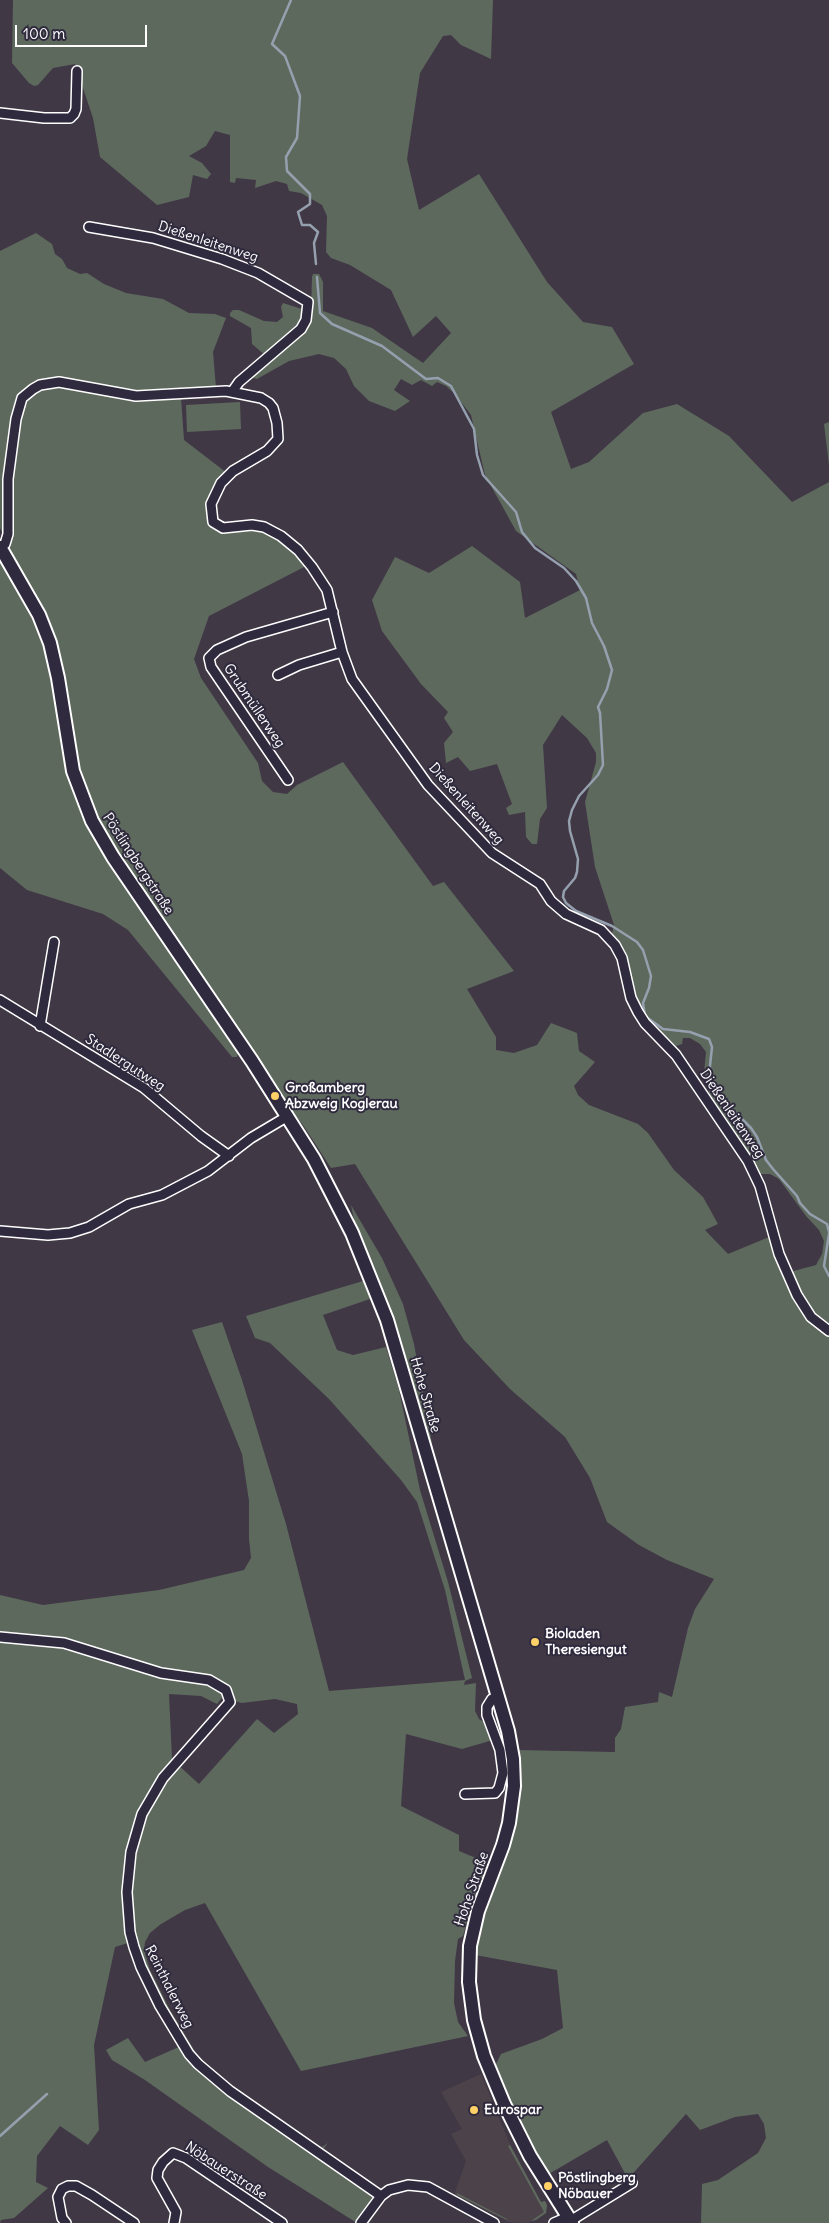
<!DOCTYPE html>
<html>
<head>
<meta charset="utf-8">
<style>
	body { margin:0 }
	#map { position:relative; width:829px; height:2223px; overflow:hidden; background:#403845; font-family:Delius,sans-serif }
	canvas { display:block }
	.scale { position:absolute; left:15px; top:25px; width:132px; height:22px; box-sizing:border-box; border:2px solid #fff; border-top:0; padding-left:6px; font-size:15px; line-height:18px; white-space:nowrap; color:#fff; -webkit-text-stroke:4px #2f2a3d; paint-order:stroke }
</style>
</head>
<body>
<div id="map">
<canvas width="829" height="2223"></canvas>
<div class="scale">100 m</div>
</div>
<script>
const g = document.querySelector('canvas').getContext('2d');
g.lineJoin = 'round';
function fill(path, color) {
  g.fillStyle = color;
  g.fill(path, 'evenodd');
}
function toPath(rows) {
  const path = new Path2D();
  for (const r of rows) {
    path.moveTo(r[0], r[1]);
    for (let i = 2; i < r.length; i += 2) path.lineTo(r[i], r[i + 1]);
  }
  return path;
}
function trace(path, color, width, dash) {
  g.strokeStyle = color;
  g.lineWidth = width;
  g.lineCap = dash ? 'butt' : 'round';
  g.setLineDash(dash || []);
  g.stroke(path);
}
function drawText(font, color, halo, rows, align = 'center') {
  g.font = font + ' Delius,sans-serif';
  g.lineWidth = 4;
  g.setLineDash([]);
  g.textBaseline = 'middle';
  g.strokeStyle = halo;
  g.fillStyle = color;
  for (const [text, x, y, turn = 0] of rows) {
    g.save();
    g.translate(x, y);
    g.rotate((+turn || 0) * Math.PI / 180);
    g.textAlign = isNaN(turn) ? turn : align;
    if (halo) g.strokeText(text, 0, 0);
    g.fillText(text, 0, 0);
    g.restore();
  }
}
fill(toPath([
	[481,2074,509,2142,541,2202,545,2201,547,2205,546,2213,536,2220,525,2223,509,2222,454,2195,466,2161,451,2134,462,2129,441,2092]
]), '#4c424a');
fill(toPath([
	[13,0,493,0,491,59,461,45,451,35,443,36,420,73,407,159,419,210,479,174,547,282,583,322,612,327,634,364,551,412,571,469,589,462,643,413,677,404,729,436,792,502,829,482,829,1326,806,1305,790,1272,816,1265,822,1254,824,1241,819,1230,806,1216,779,1179,770,1174,759,1174,712,1104,704,1073,706,1052,700,1044,690,1038,683,1038,682,1044,676,1046,650,1021,637,1002,625,955,612,933,614,925,595,867,585,802,596,762,596,753,587,738,562,715,543,745,547,808,540,819,537,844,532,844,526,837,525,812,509,815,506,808,512,804,497,764,470,771,458,757,446,763,444,743,453,732,444,718,448,712,421,684,382,631,372,600,395,557,429,573,472,546,520,582,525,618,580,590,576,574,516,531,485,475,471,415,455,394,446,386,437,382,432,386,421,380,412,385,401,379,394,390,410,401,395,411,369,401,354,386,346,369,334,358,319,354,289,361,257,379,253,378,253,374,267,357,252,344,251,328,230,316,230,313,233,310,239,310,264,321,277,322,283,317,281,307,283,303,311,312,312,277,313,274,319,274,323,282,323,311,372,328,423,363,451,333,436,316,413,337,391,290,350,265,331,258,326,252,327,216,322,205,301,193,289,191,287,184,276,181,255,188,256,180,236,178,235,183,230,182,230,135,215,131,206,146,189,156,202,163,211,174,207,179,193,175,189,197,157,205,100,157,93,118,75,64,53,68,38,85,34,86,29,83,12,63],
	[36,233,52,244,55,254,62,259,67,268,80,274,87,273,104,284,126,293,163,299,189,313,215,314,226,318,213,352,216,388,149,392,59,379,31,386,24,390,19,397,2,532,0,528,0,251],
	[59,386,149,399,181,398,184,440,227,473,210,518,237,529,260,530,275,536,306,566,209,616,194,659,201,678,258,763,262,781,273,792,287,794,297,785,343,762,433,886,444,882,514,971,467,989,496,1037,496,1050,514,1053,537,1045,551,1023,577,1033,579,1051,595,1062,574,1086,578,1095,589,1105,638,1124,648,1133,674,1170,703,1197,718,1224,705,1230,728,1254,769,1237,790,1284,829,1334,829,2223,701,2223,702,2184,718,2180,758,2153,766,2138,764,2124,758,2114,735,2117,700,2130,686,2114,628,2179,607,2140,547,2175,519,2123,494,2068,501,2054,542,2039,563,2028,557,1970,475,1955,480,1925,495,1881,516,1750,615,1752,615,1738,621,1729,625,1707,658,1702,659,1692,672,1697,688,1628,695,1609,714,1579,667,1560,639,1545,607,1522,590,1478,565,1437,510,1389,464,1340,355,1164,331,1168,303,1125,198,988,198,995,238,1052,237,1057,232,1057,128,930,103,914,27,890,0,868,0,562,31,617,43,646,55,646,10,553,12,478,19,420,25,400,41,388],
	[240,402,241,429,187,432,186,405],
	[829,422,829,465,824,424],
	[351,1205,382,1258,403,1304,414,1344,434,1455,403,1347,386,1299,354,1220],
	[363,1281,370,1299,323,1315,337,1350,353,1355,386,1347,399,1390,420,1490,448,1582,472,1678,465,1681,464,1685,476,1683,475,1711,479,1719,487,1724,493,1740,462,1749,406,1734,401,1806,459,1835,459,1851,488,1863,472,1903,463,1936,458,1939,455,1961,454,2003,458,2022,468,2036,301,2071,205,1903,185,1910,161,1924,150,1933,145,1942,144,1950,150,1970,169,2008,197,2055,224,2083,316,2146,322,2147,328,2143,324,2148,315,2147,207,2071,187,2048,168,2015,143,1964,134,1941,130,1918,130,1891,141,1830,153,1799,177,1764,199,1784,257,1719,274,1733,298,1714,297,1704,275,1699,242,1703,234,1701,228,1686,218,1679,162,1670,60,1640,63,1648,114,1664,161,1675,209,1682,224,1695,217,1704,201,1696,169,1694,172,1759,147,1798,133,1832,125,1871,124,1893,123,1910,128,1943,115,1947,94,2045,99,2130,88,2145,60,2126,37,2156,36,2182,48,2188,14,2218,1,2220,0,2223,0,1595,43,1605,159,1590,244,1570,251,1558,249,1539,249,1501,242,1454,192,1330,222,1322,242,1380,286,1524,329,1691,465,1680,445,1590,417,1502,401,1480,329,1399,270,1343,255,1338,246,1316],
	[128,2038,145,2062,181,2046,189,2059,373,2196,357,2223,268,2167,145,2080,112,2060,106,2050],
	[510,2145,541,2202,545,2201,547,2205,546,2213,536,2220,531,2221,544,2212,508,2146],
	[457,2193,507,2219,507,2220,457,2195]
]), '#5e695e');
trace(toPath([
	[291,0,272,44,285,56,300,96,297,138,286,157,287,171,310,194,310,204,298,212,302,225,310,225,318,232,314,243,316,264],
	[317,277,320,313,332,324,382,346,426,379,438,378,451,386,474,429,477,455,483,475,516,512,522,532,535,548,564,568,576,581,586,598,592,623,604,646,612,670,607,689,598,707,600,713,603,765,598,775,579,796,572,810,569,821,570,831,578,859,577,872,575,878,564,891,563,897,566,903,576,911,612,926,637,942,643,950,651,976,649,988,643,1003,645,1016,663,1029,690,1032,709,1039,712,1047,709,1075,714,1087,722,1099,751,1128,757,1137,766,1160,773,1169,797,1196,800,1203,810,1214,827,1224,829,1232],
	[829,1234,824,1266,829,1276],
	[0,2136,47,2094]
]), '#95a0af', 2.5);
const minor = toPath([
	[0,113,44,118,70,118,74,114,76,109,77,71],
	[89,227,153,238,222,259,258,273,308,302,306,320,301,329,239,382,232,392],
	[0,547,5,544,8,534,8,479,16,419,22,398,33,389,40,385,59,382,136,396,226,391,261,398,269,403,273,408,277,423,278,439,267,451,233,471,221,483,211,504,213,522,223,528,252,525,264,527,281,536,298,550,312,567,327,590,342,652,352,679,428,785,492,853,540,884,551,901,566,914,601,930,615,945,622,958,631,998,638,1012,645,1023,676,1055,748,1161,760,1186,779,1254,797,1295,811,1317,829,1331],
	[278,675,299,665,342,652],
	[288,780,211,667,209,658,217,650,246,637,333,612],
	[0,1000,144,1088,201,1136,229,1156],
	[40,1026,54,942],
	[0,1231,48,1235,70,1233,89,1227,129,1204,162,1195,208,1171,251,1138,288,1116],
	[0,1637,64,1643,161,1673,209,1680,226,1690,230,1702,163,1778,142,1814,131,1852,127,1892,130,1932,134,1947,141,1967,160,2006,189,2054,198,2064,230,2091,381,2196],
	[465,1794,495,1793,499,1788,503,1773,500,1750,487,1715,487,1707,492,1699,498,1697],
	[570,2221,632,2183],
	[66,2223,62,2218,58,2197,62,2189,68,2186,76,2186,92,2195,134,2223],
	[174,2223,176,2212,157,2178,158,2170,163,2162,173,2153,186,2158,282,2223],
	[361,2223,381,2196,389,2190,408,2185,428,2187,494,2223],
	[554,2223,568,2217]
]);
const secondary = toPath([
	[0,547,39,615,50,643,58,678,73,771,92,821,113,857,252,1061,314,1159,352,1233,387,1320,498,1697,508,1731,513,1759,514,1786,509,1823,503,1845,478,1911,470,1946,469,1982,474,2020,484,2056,504,2104,530,2156,572,2223]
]);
trace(minor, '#fff', 12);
trace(secondary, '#fff', 16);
trace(minor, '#2f2a3d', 9);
trace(secondary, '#2f2a3d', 12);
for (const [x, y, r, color] of [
	[275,1096,5,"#ffd166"],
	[535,1642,5,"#ffd166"],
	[474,2110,5,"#ffd166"],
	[548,2186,5,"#ffd166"]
]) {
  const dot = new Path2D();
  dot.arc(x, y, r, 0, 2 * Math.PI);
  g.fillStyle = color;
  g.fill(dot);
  trace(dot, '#2f2a3d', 2);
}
drawText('14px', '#fff', '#2f2a3d', [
	["Dießenleitenweg",208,242,18],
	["Grubmüllerweg",254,706,56],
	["Dießenleitenweg",466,804,48],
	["Pöstlingbergstraße",138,864,57],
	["Stadlergutweg",125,1063,33],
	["Dießenleitenweg",732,1114,56],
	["Hohe Straße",425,1395,74],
	["Hohe Straße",472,1889,-71],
	["Reinthalerweg",169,1987,63],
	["Nöbauerstraße",226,2171,33]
]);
drawText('bold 14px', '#fff', '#2f2a3d', [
	["Großamberg",285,1088],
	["Abzweig Koglerau",285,1104],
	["Bioladen",545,1634],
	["Theresiengut",545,1650],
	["Eurospar",484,2110],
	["Pöstlingberg",558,2178],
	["Nöbauer",558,2194]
], 'left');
</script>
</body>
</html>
